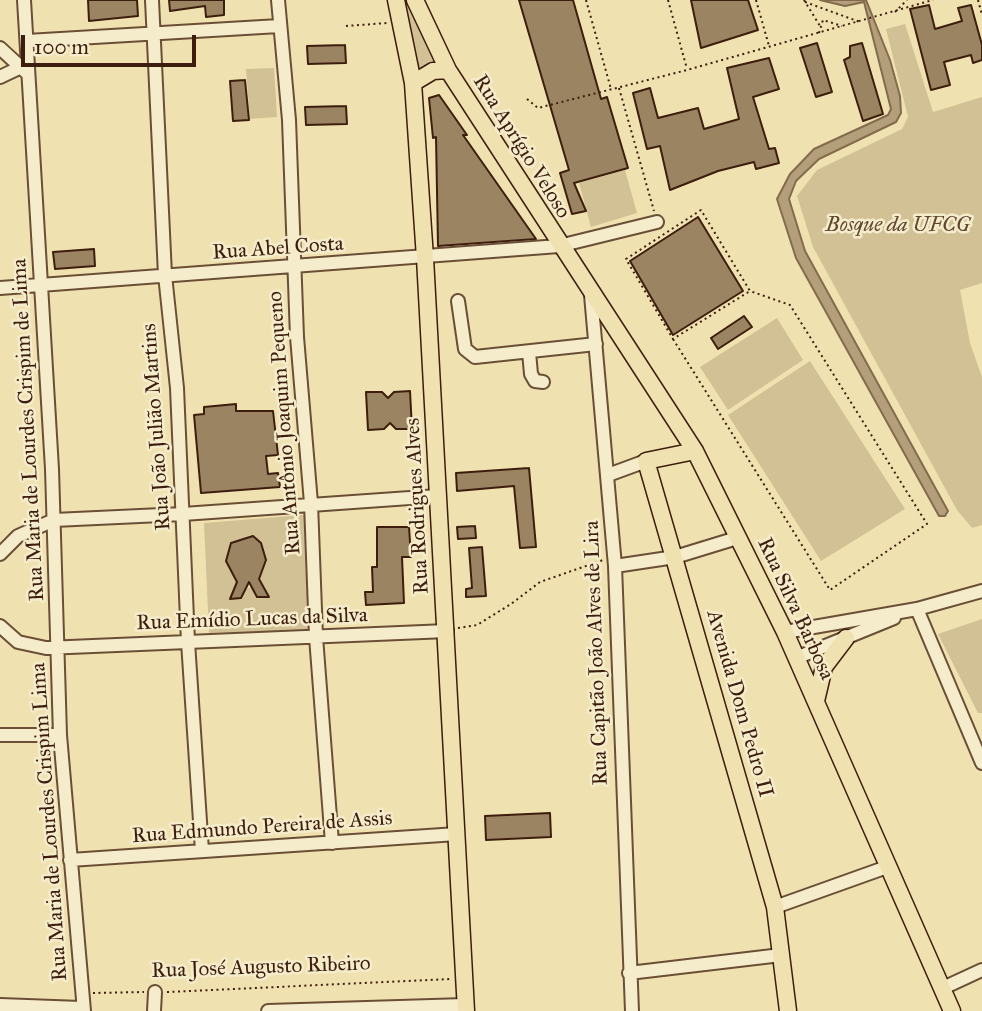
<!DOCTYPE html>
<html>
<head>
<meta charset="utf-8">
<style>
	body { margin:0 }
	#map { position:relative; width:982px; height:1011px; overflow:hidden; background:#f0e2b0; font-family:"IM FELL Great Primer",serif }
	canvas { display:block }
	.scale { position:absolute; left:21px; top:35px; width:175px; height:32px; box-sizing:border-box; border:4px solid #3d1e0e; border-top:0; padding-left:9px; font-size:21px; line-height:24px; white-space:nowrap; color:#3d1e0e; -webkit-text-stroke:5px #f5eccc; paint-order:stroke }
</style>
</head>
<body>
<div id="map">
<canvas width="982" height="1011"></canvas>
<div class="scale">100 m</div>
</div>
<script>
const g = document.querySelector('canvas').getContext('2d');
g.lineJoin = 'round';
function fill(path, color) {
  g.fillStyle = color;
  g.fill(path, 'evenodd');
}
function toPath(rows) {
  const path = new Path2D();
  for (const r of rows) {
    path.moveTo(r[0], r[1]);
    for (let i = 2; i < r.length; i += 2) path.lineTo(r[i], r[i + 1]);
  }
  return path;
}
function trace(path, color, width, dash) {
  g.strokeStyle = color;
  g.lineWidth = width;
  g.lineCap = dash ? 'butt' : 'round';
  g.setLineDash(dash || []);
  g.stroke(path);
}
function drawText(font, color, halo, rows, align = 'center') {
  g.font = font + ' "IM FELL Great Primer",serif';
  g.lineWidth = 5;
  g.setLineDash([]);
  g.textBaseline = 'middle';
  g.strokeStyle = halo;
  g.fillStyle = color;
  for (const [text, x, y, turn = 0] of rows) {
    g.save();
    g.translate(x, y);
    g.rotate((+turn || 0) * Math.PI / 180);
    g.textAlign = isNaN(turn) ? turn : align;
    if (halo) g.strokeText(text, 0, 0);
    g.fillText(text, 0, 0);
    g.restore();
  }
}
fill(toPath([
	[400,0,413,0,441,63,417,75],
	[905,24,933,112,982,97,982,283,960,290,970,343,982,377,982,525,972,528,957,510,813,247,797,196,817,170,902,129,908,117,886,29],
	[274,68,277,117,250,119,246,69],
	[625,170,637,213,591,227,579,183],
	[777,318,803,360,728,410,700,367],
	[810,361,905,509,821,561,728,415],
	[315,514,321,630,209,633,204,523],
	[252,536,261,543,266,560,259,579,269,597,257,597,252,587,246,588,230,599,237,582,226,561,231,543],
	[982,619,982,713,978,713,938,634]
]), '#d2c194');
const water = toPath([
	[820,0,866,0,890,60,900,96,901,113,896,122,819,159,796,181,789,199,805,251,948,511,945,516,939,516,796,258,777,199,790,174,814,149,888,115,891,109,864,2,845,6,820,0]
]);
fill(water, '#b39f79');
trace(water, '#846b4e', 2);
const building = toPath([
	[88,0,137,0,138,16,89,21,88,0],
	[169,0,224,0,224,15,206,17,205,6,170,11,169,0],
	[519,0,573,0,601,99,607,97,628,168,574,183,586,211,572,214,560,173,569,170,519,0],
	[691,0,748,0,758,30,701,48,691,0],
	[929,5,935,29,962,21,958,8,971,5,982,45,982,60,973,63,971,55,944,62,950,85,931,90,910,9,929,5],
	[817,43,832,92,816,97,800,48,817,43],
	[862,43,883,114,863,121,844,60,850,57,850,46,862,43],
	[345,45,346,63,308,64,307,46,345,45],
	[769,58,779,89,753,97,769,149,775,148,779,163,756,169,754,162,718,171,670,190,660,146,647,149,633,93,650,88,658,118,698,108,704,129,739,119,727,68,769,58],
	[245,80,249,120,233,121,230,81,245,80],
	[439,95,467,135,463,135,536,239,438,246,436,137,433,138,429,98,439,95],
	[346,106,347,124,306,125,305,107,346,106],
	[698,217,743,291,673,335,630,261,698,217],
	[94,249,95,266,55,269,53,252,94,249],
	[744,316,752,327,718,349,711,338,744,316],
	[410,391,412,429,396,429,390,423,384,429,368,430,366,392,382,392,388,398,394,392,410,391],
	[236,404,236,411,273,411,278,455,266,456,268,474,278,473,280,487,201,493,194,415,204,414,204,407,236,404],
	[529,468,536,547,520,548,514,486,457,491,456,473,529,468],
	[475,526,476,538,458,539,457,527,475,526],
	[377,527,409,527,411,557,402,557,404,603,366,605,365,592,373,592,372,567,377,567,377,527],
	[253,536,261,543,266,560,259,579,269,597,257,597,249,582,241,598,230,599,237,582,226,561,231,543,253,536],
	[482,547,486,596,466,597,466,589,472,588,469,548,482,547],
	[550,813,551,837,486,840,485,816,550,813]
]);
fill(building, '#9a8462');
trace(building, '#3d1e0e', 2);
const minor = toPath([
	[24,0,52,469,60,735,84,1011],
	[152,0,165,275,177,388,188,642,202,851],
	[278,0,289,120,297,337,311,503,316,637,332,843],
	[27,41,279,26],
	[0,48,27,73],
	[0,77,21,67],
	[0,288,559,246,657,222],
	[591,295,615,566,632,1011],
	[458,301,465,349,475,357,596,344],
	[529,352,531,374,535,381,543,382],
	[608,475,646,461],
	[0,554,18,536,54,520,183,514,438,496],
	[615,566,675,557,737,538],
	[917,609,982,763],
	[0,626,18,642,46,648,447,631],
	[785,632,917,609,982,591],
	[796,658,894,618],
	[0,735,60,735],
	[70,860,457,834],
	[775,907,887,867],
	[629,973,781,955],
	[943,988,982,970],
	[0,1005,81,1008],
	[154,1011,155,992],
	[268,1011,465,1005]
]);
const major = toPath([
	[396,0,413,83,425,258,466,1011],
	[415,0,448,70,695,451,785,632,952,1011],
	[413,83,433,71,448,70],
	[695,451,646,461,775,907,788,1011],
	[816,701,824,667,846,638]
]);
trace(minor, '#6a4f36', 16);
trace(major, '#3d1e0e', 19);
trace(toPath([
	[586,0,611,89],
	[668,0,687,69],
	[756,0,769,46],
	[804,0,820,26],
	[978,0,982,15],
	[805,2,860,22],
	[895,12,907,0],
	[346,26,387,23],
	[819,33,823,20,842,26],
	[619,88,654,211],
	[527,99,538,108,687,70,933,0],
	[673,339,830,590,927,524,790,305,750,291,701,210,626,259,673,339,750,291],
	[458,628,477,625,511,604,540,582,603,560],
	[167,992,451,979],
	[93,993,144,992]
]), '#3d1e0e', 2, [2, 3.5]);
trace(minor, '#f5eccc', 12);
trace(major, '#f0e2b0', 16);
drawText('21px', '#3d1e0e', '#f5eccc', [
	["Rua Aprígio Veloso",521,147,58],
	["Rua Abel Costa",278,249,-4],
	["Rua Antônio Joaquim Pequeno",285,423,-94],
	["Rua João Julião Martins",157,427,-94],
	["Rua Maria de Lourdes Crispim de Lima",29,430,-93],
	["Rua Rodrigues Alves",418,506,-93],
	["Rua Silva Barbosa",795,609,65],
	["Rua Emídio Lucas da Silva",252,620,-2],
	["Rua Capitão João Alves de Lira",597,653,-92],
	["Avenida Dom Pedro II",739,704,74],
	["Rua Maria de Lourdes Crispim Lima",50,822,-94],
	["Rua Edmundo Pereira de Assis",262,828,-4],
	["Rua José Augusto Ribeiro",261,968,-2]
]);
drawText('italic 21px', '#624730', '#f5eccc', [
	["Bosque da UFCG",898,226]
]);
</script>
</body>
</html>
